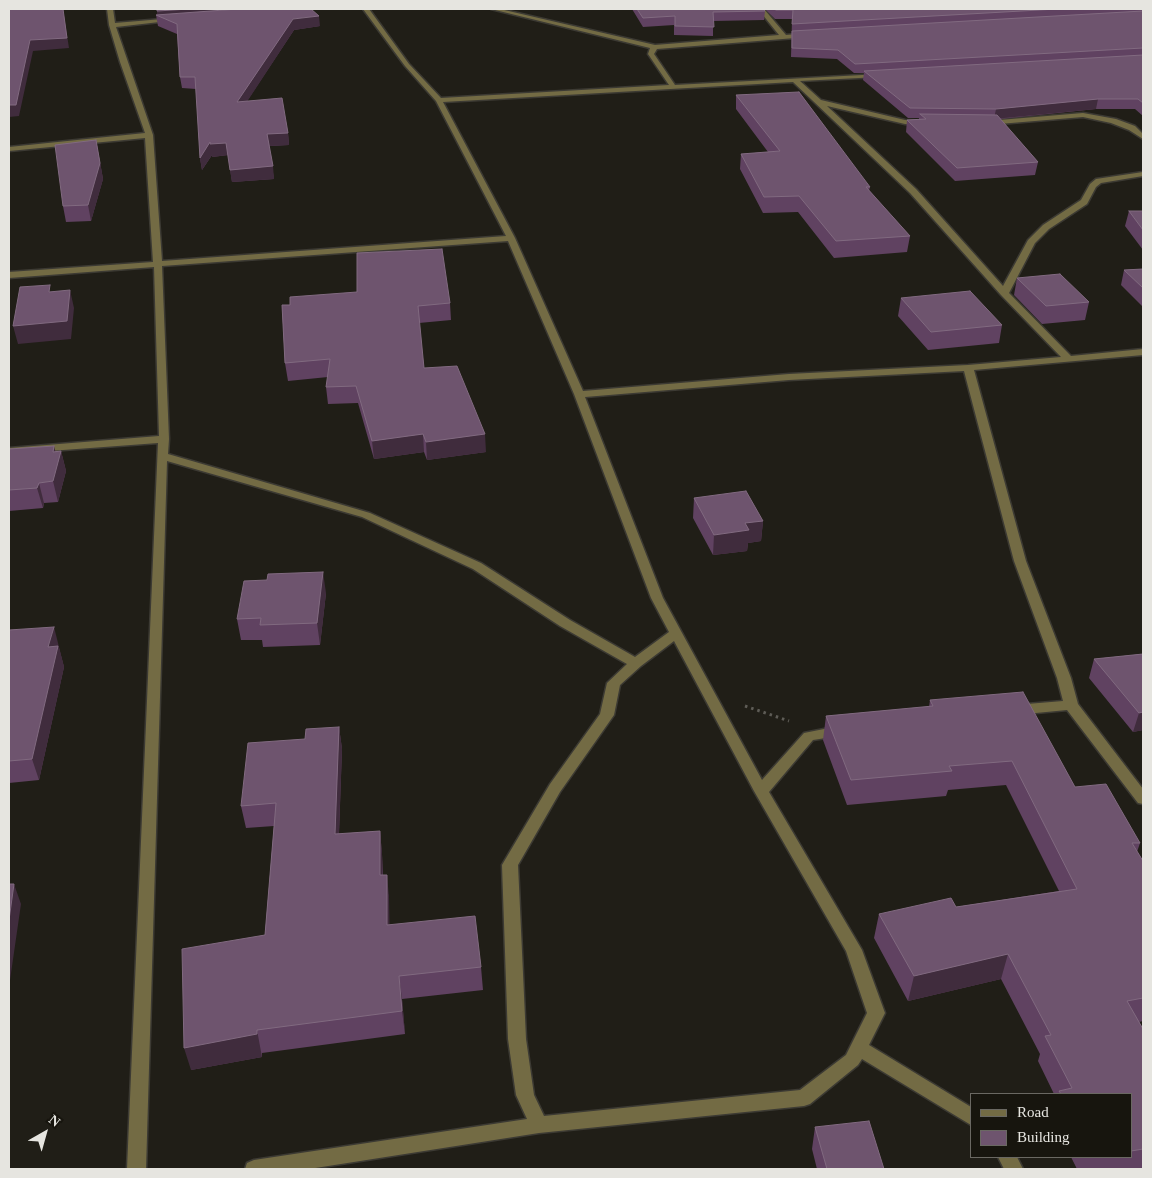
<!DOCTYPE html>
<html>
<head>
<meta charset="utf-8">
<style>
	body { margin:0 }
	#map { position:relative; width:1152px; height:1178px; overflow:hidden; background:#201e17; font-family:"Times New Roman",serif }
	canvas { display:block }
	.frame { position:absolute; inset:0; border:10px solid #e6e5e0; pointer-events:none }
	.legend { position:absolute; left:970px; top:1093px; width:162px; height:65px; box-sizing:border-box; background:#17150e; border:1px solid #6a6862; margin:0; padding:6px 9px; list-style:none; font-size:15px; color:#e6e5e0 }
	.legend li { display:flex; align-items:center; gap:10px; height:25px }
	.legend b { width:25px; border:1px solid #6a6862 }
	.north { position:absolute; left:20px; top:1108px; width:50px; height:50px; -webkit-text-stroke:4px #17150e; paint-order:stroke; rotate:38deg; font-size:14px; font-weight:700; line-height:20px; text-align:center; color:#e6e5e0 }
	.north::after { content:''; display:block; margin:auto; width:18px; height:22px; background:#e6e5e0; clip-path:polygon(50% 0,100% 100%,50% 72%,0 100%) }
</style>
</head>
<body>
<div id="map">
<canvas width="1152" height="1178"></canvas>
<div class="frame"></div>
<ul class="legend">
<li><b style="height:6px;background:#736b44"></b>Road</li>
<li><b style="height:14px;background:#6e546e"></b>Building</li>
</ul>
<div class="north">N</div>
</div>
<script>
const g = document.querySelector('canvas').getContext('2d');
g.lineJoin = 'round';
function toPath(rows) {
  const path = new Path2D();
  for (const r of rows) {
    path.moveTo(r[0], r[1]);
    for (let i = 2; i < r.length; i += 2) path.lineTo(r[i], r[i + 1]);
  }
  return path;
}
function trace(path, color, width, dash) {
  g.strokeStyle = color;
  g.lineWidth = width;
  g.lineCap = dash ? 'butt' : 'round';
  g.setLineDash(dash || []);
  g.stroke(path);
}
function fill(path, color) {
  g.fillStyle = color;
  g.fill(path, 'evenodd');
}
const minor = toPath([
	[107,9,113,9,115,23,174,18,177,20,116,27,153,135,162,261,506,236,436,101,405,66,363,9,369,9,409,64,441,98,669,85,648,54,650,48,491,9,500,9,655,45,779,35,758,9,764,9,786,35,808,33,811,35,808,37,657,49,654,54,675,85,881,74,881,76,879,77,800,81,821,100,905,120,927,121,928,123,924,125,905,124,827,106,916,189,1003,286,1028,240,1043,225,1081,200,1090,184,1096,179,1143,172,1143,176,1101,183,1096,187,1087,204,1049,229,1035,243,1009,293,1071,356,1143,349,1143,355,974,370,1026,561,1071,678,1078,704,1143,789,1143,804,1138,803,1067,710,1015,715,1010,713,1008,710,1010,707,1015,705,1063,701,1057,678,1014,561,964,371,789,380,585,397,663,598,762,780,804,733,839,726,844,728,846,731,844,734,839,736,813,740,769,792,862,950,885,1013,869,1045,971,1107,971,1125,862,1059,858,1065,810,1104,804,1106,539,1133,309,1169,245,1169,247,1163,254,1160,527,1119,516,1095,508,1039,502,865,550,784,600,714,607,683,627,664,560,626,473,569,362,517,167,461,146,1169,127,1169,158,443,9,454,9,448,159,436,154,267,9,278,9,272,153,262,145,138,9,151,9,147,145,133,120,62,109,25,107,9],
	[793,82,910,193,1001,295,1061,357,968,365,789,374,583,391,515,238,443,102,793,82],
	[508,241,574,394,651,598,669,632,635,657,570,620,481,563,370,513,168,454,169,439,162,266,508,241],
	[674,641,754,791,846,951,867,1013,846,1055,800,1090,544,1116,534,1095,526,1039,518,865,560,792,614,715,620,685,641,666,674,641],
	[1083,113,1116,119,1135,126,1143,134,1143,139,1129,130,1111,123,1083,117,987,125,983,123,987,121,1083,113],
	[998,1157,1017,1157,1023,1169,1004,1169,998,1157]
]);
trace(minor, '#3c3a33', 3);
trace(toPath([
	[745,706,789,721]
]), '#5e5c56', 3, [2.5, 4]);
fill(minor, '#736b44');
fill(toPath([
	[632,9,763,9,765,11,764,20,713,21,713,36,674,35,674,25,643,27],
	[765,9,1143,9,1143,116,1135,109,1096,109,1000,119,1038,162,1035,175,955,181,906,132,907,120,919,119,919,118,908,118,863,80,864,73,854,73,837,59,791,57,792,19,775,19],
	[156,15,320,26,294,30,247,101,288,133,289,145,269,146,274,179,232,182,228,155,212,157,212,155,202,170,200,158,196,89,182,88,180,77,177,34,158,26],
	[736,95,870,187,869,191,910,236,907,252,834,258,798,212,763,213,740,169,741,154,768,152,736,109],
	[96,140,103,179,91,221,66,222,63,206],
	[1129,211,1143,211,1143,250,1125,226],
	[1143,269,1143,307,1121,285,1124,270],
	[1017,278,1089,302,1085,320,1042,324,1014,295],
	[901,298,1002,325,999,343,928,350,898,316],
	[450,303,451,320,419,323,424,368,486,452,427,460,424,452,374,459,358,403,328,404,326,387,328,377,288,381,285,363,282,305],
	[9,449,61,451,66,471,58,502,44,503,43,508,9,511],
	[694,498,763,521,761,541,748,543,747,551,713,555,693,518],
	[326,593,320,645,263,647,262,640,241,640,237,619],
	[9,630,59,648,64,667,39,780,9,783],
	[1143,654,1143,730,1133,732,1089,678,1094,659],
	[930,700,1075,787,1140,843,1137,852,1143,861,1143,1021,1139,1022,1143,1029,1143,1169,1077,1169,1071,1157,1131,1157,1131,1094,1054,1094,1038,1061,1040,1054,1001,979,908,1001,874,938,879,914,956,907,1059,891,1006,785,948,790,946,796,847,805,823,740,826,716,929,707],
	[339,727,342,749,339,834,380,831,382,854,383,875,389,897,389,925,481,967,483,990,402,999,405,1034,262,1053,262,1057,191,1070,265,935,274,826,246,828,241,806,305,739],
	[815,1127,884,1169,817,1169,812,1149]
]), '#604261');
fill(toPath([
	[63,9,69,48,33,51,19,116,9,117,9,105,30,40],
	[189,9,278,9,157,16,157,11],
	[319,16,320,26,294,30,239,114,237,102,293,19],
	[1098,99,1096,109,994,119,996,109],
	[288,133,289,145,269,146,267,134],
	[96,140,103,179,91,221,88,205],
	[210,142,226,143,228,155,212,157,212,155,202,170,200,158],
	[273,166,274,179,232,182,230,170],
	[70,290,74,308,71,339,18,344,13,326],
	[423,434,424,452,374,459,372,441],
	[485,434,486,452,427,460,426,442],
	[54,446,58,462,61,451,66,471,58,502,53,481,53,452],
	[39,483,44,503,43,508,37,488],
	[763,521,761,541,748,543,747,551,713,555,714,535,745,523],
	[323,572,326,593,320,645,317,623],
	[54,627,64,667,39,780,32,759,48,647],
	[1143,712,1143,730,1133,732,1139,713],
	[339,727,342,749,338,857,335,834],
	[380,831,382,854,383,897,380,875],
	[387,875,389,897,390,948,387,925],
	[14,884,21,904,9,987,9,920],
	[1008,954,1001,979,908,1001,914,976],
	[399,976,402,999,405,1034,402,1011],
	[257,1030,262,1057,191,1070,184,1048]
]), '#402c3d');
const building = toPath([
	[9,9,63,9,67,38,30,40,16,105,9,105,9,9],
	[157,9,189,9,157,11,157,9],
	[238,9,311,9,319,16,293,19,237,102,282,98,288,133,267,134,273,166,230,170,226,143,210,144,210,142,200,158,195,77,180,77,177,24,156,15,238,9],
	[637,9,763,9,765,11,713,12,714,27,675,26,675,16,643,18,637,9],
	[774,9,1057,9,792,24,793,10,776,10,774,9],
	[1143,11,1143,48,855,64,838,50,792,48,792,31,1143,11],
	[1143,55,1143,103,1138,99,1098,99,996,109,910,108,864,71,1143,55],
	[799,92,870,187,866,187,910,236,836,241,799,196,764,197,741,154,780,151,736,95,799,92],
	[920,114,997,115,1038,162,957,168,907,120,926,119,920,114],
	[96,140,100,163,88,205,63,206,55,145,96,140],
	[1129,211,1143,211,1143,230,1129,211],
	[442,249,450,303,418,306,424,368,457,366,485,434,426,442,423,434,372,441,356,386,326,387,330,359,285,363,282,305,290,305,290,297,357,292,357,253,442,249],
	[1143,269,1143,288,1124,270,1143,269],
	[1060,274,1089,302,1046,306,1017,278,1060,274],
	[50,285,49,292,70,290,67,321,13,326,20,287,50,285],
	[970,291,1002,325,931,332,901,298,970,291],
	[54,446,53,452,61,451,53,481,39,483,37,488,9,490,9,449,54,446],
	[746,491,763,521,745,523,749,530,714,535,694,498,746,491],
	[323,572,317,623,260,625,261,618,237,619,244,581,267,580,268,574,323,572],
	[54,627,48,647,58,646,32,759,9,761,9,630,54,627],
	[1143,654,1143,712,1139,713,1094,659,1143,654],
	[1023,692,1075,787,1106,784,1140,843,1132,843,1143,861,1143,998,1127,1001,1143,1029,1143,1149,1131,1151,1131,1094,1061,1094,1059,1091,1072,1088,1045,1036,1051,1035,1008,954,914,976,879,914,951,898,956,907,1077,889,1012,761,949,766,952,771,851,780,826,716,933,706,930,700,1023,692],
	[339,727,335,834,380,831,380,875,387,875,387,925,475,916,481,967,399,976,402,1011,257,1030,257,1034,184,1048,182,949,265,935,276,803,241,806,248,743,305,739,306,729,339,727],
	[9,884,14,884,9,920,9,884],
	[869,1121,884,1169,827,1169,815,1127,869,1121]
]);
fill(building, '#6e546e');
trace(building, '#816a80', 1);
</script>
</body>
</html>
